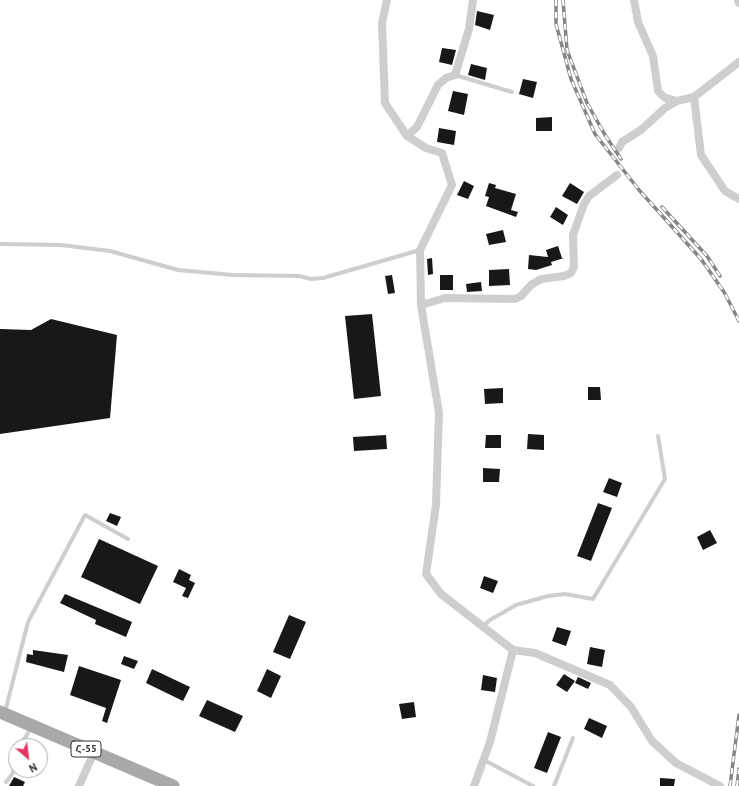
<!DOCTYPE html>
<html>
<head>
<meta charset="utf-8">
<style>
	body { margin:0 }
	#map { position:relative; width:739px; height:786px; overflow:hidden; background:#fff; font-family:"PT Sans",sans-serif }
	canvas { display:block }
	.north { position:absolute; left:8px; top:738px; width:40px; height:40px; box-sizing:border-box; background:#fff; border:1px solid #adadad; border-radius:50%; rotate:152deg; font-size:11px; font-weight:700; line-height:16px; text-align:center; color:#313131 }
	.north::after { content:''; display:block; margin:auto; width:14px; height:18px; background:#e43863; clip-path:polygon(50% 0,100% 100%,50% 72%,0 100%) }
</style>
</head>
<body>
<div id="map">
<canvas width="739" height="786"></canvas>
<div class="north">N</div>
</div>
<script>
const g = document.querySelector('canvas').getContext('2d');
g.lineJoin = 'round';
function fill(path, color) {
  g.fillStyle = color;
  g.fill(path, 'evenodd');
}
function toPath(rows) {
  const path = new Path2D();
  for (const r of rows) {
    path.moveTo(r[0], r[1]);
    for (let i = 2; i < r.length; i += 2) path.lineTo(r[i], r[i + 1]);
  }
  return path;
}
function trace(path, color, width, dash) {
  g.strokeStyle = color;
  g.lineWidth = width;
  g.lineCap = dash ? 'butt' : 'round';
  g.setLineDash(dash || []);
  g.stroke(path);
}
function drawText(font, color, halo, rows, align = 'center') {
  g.font = font + ' "PT Sans","Noto Sans Armenian",sans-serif';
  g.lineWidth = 4;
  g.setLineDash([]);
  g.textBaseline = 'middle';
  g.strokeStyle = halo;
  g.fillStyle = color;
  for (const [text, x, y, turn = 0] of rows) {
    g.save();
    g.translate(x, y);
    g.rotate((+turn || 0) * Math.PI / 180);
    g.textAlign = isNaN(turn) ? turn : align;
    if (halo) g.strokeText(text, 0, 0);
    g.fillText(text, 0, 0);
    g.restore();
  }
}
fill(toPath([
	[477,11,494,15,490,30,475,25],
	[442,48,456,50,452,65,439,62],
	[471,64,487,68,485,80,468,75],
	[523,79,537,82,533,98,519,94],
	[453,91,468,94,464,115,448,111],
	[552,117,552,131,536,131,536,118],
	[439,128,456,131,454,145,437,142],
	[464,181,474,186,468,199,457,195],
	[489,183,496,185,495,188,516,194,511,210,518,212,516,217,486,206,489,197,485,196],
	[570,183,584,192,577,204,562,196],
	[556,207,568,215,563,225,550,217],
	[503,230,506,242,489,245,486,234],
	[558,246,562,258,564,258,551,262,552,265,536,270,528,269,529,255,548,257,546,250],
	[432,258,433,274,428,275,427,259],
	[509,269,510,285,489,286,489,270],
	[392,275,395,293,388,294,385,276],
	[440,275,453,275,453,290,440,290],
	[481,282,482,291,467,292,466,284],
	[372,314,381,396,354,399,345,316],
	[51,319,117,335,110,418,0,434,0,329,31,330],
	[588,387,600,387,601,400,588,400],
	[503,388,503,403,485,404,484,389],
	[528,434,544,435,544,450,527,449],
	[386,435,387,449,354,451,353,437],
	[486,435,501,435,501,448,485,448],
	[483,468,500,469,499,482,483,482],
	[609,478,622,483,617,497,603,492],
	[598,503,612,508,591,561,577,556],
	[110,513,121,517,117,526,106,521],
	[710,530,717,543,703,550,697,537],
	[99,539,158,566,140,604,81,577],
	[179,569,191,575,189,580,195,583,188,598,182,596,186,588,173,582],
	[484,576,498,581,493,593,480,588],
	[65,594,132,622,126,637,95,624,96,620,60,603],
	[289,615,306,622,290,659,273,652],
	[557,627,571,631,566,646,552,641],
	[590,647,605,650,602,667,587,664],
	[33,650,68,655,64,672,26,662,27,654,33,655],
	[124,656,138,661,134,669,121,664],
	[79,666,121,680,107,723,102,721,106,708,70,695],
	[152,669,190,687,183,701,146,683],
	[267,669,281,676,271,698,257,691],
	[564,674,575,681,567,692,556,685],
	[483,675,497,678,495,692,481,690],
	[578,677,591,683,588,689,575,683],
	[207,700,243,716,235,732,199,716],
	[414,702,416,717,402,719,399,704],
	[589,718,607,726,602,738,584,729],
	[548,732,561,737,547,773,534,768],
	[14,777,25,782,23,786,9,786],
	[660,778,675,779,674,786,660,786]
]), '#181818');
trace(toPath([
	[455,75,512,92],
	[0,244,61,245,110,251,178,270,233,275,299,276,311,279,323,278,420,250],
	[483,626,490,620,516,605,548,596,565,594,593,599,665,479,658,436],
	[5,712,28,622,85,515,128,539],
	[20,746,31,728],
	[484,760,533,786],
	[6,782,13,773,16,755],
	[554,786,573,738]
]), '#cecece', 4);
trace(toPath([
	[387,0,382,23,385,103,407,136,426,148,442,153,452,185,420,250,421,305,439,413,436,505,426,574,441,594,513,650,535,653,610,685,631,707,652,741,676,763,720,786],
	[634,0,638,22,653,56,658,91,665,98,677,101,694,97,739,62],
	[738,0,739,3],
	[694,97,701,155,725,191,739,199],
	[407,136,417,127,438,85,446,78,455,75,469,29,473,0],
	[619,148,622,142,641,130,665,108,677,101],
	[421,305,445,298,515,299,521,296,531,285,541,279,564,276,571,273,574,267,573,235,584,204,589,196,617,175],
	[79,786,94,752],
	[474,786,490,742,513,650]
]), '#cecece', 8);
trace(toPath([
	[0,712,173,786]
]), '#a9a9a9', 13);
const rail = toPath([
	[556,0,556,24,571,79,595,134,639,190,701,259,724,292,739,321],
	[563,0,567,50,587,103,605,135,621,159],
	[662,207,707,256,720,276],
	[730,786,739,715],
	[737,786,739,769]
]);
trace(rail, '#868686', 3.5);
trace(rail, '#fff', 2, [6]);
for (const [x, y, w] of [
	[86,749,30]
]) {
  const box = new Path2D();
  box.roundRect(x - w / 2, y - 8, w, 16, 3);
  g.fillStyle = '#fff';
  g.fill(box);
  trace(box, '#313131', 1);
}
drawText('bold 10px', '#313131', null, [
	["Հ-55",86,749]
]);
</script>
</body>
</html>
